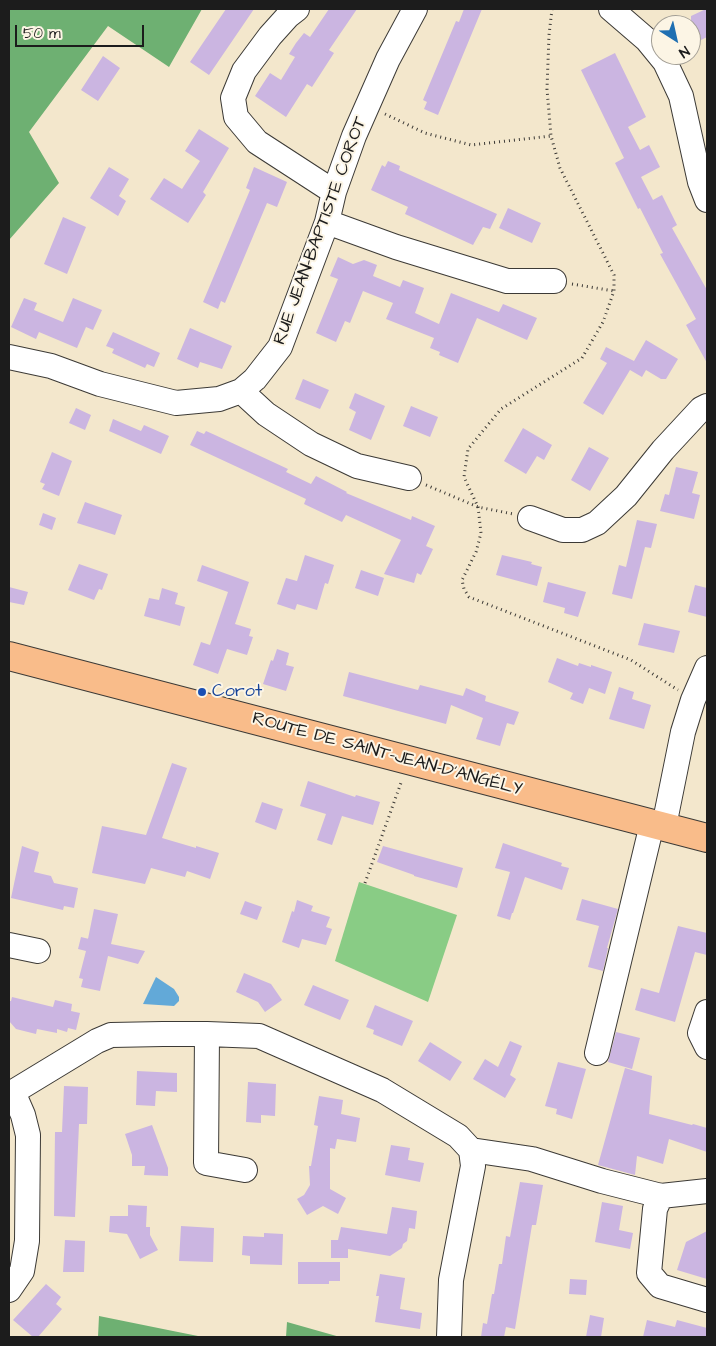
<!DOCTYPE html>
<html>
<head>
<meta charset="utf-8">
<style>
	body { margin:0 }
	#map { position:relative; width:716px; height:1346px; overflow:hidden; background:#f3e7cc; font-family:"Architects Daughter",sans-serif }
	canvas { display:block }
	.frame { position:absolute; inset:0; border:10px solid #1c1c1c; pointer-events:none }
	.north { position:absolute; left:651px; top:15px; width:50px; height:50px; box-sizing:border-box; background:#fcf5e5; border:1px solid #a29e95; border-radius:50%; rotate:145deg; font-size:14px; font-weight:700; line-height:20px; text-align:center; color:#1c1c1c }
	.north::after { content:''; display:block; margin:auto; width:18px; height:22px; background:#1f6fb2; clip-path:polygon(50% 0,100% 100%,50% 72%,0 100%) }
	.scale { position:absolute; left:15px; top:25px; width:129px; height:22px; box-sizing:border-box; border:2px solid #1c1c1c; border-top:0; padding-left:6px; font-size:15px; line-height:18px; white-space:nowrap; color:#1c1c1c; -webkit-text-stroke:4px #fcf5e5; paint-order:stroke }
</style>
</head>
<body>
<div id="map">
<canvas width="716" height="1346"></canvas>
<div class="frame"></div>
<div class="north">N</div>
<div class="scale">50 m</div>
</div>
<script>
const g = document.querySelector('canvas').getContext('2d');
g.lineJoin = 'round';
function fill(path, color) {
  g.fillStyle = color;
  g.fill(path, 'evenodd');
}
function toPath(rows) {
  const path = new Path2D();
  for (const r of rows) {
    path.moveTo(r[0], r[1]);
    for (let i = 2; i < r.length; i += 2) path.lineTo(r[i], r[i + 1]);
  }
  return path;
}
function trace(path, color, width, dash) {
  g.strokeStyle = color;
  g.lineWidth = width;
  g.lineCap = dash ? 'butt' : 'round';
  g.setLineDash(dash || []);
  g.stroke(path);
}
function drawText(font, color, halo, rows, align = 'center') {
  g.font = font + ' "Architects Daughter",sans-serif';
  g.lineWidth = 4;
  g.setLineDash([]);
  g.textBaseline = 'middle';
  g.strokeStyle = halo;
  g.fillStyle = color;
  for (const [text, x, y, turn = 0] of rows) {
    g.save();
    g.translate(x, y);
    g.rotate((+turn || 0) * Math.PI / 180);
    g.textAlign = isNaN(turn) ? turn : align;
    if (halo) g.strokeText(text, 0, 0);
    g.fillText(text, 0, 0);
    g.restore();
  }
}
fill(toPath([
	[359,882,457,915,428,1002,335,961]
]), '#89cc85');
fill(toPath([
	[9,9,202,9,169,67,108,26,29,132,59,183,9,240],
	[99,1316,168,1330,203,1337,98,1337],
	[287,1322,340,1337,286,1337]
]), '#6eb072');
fill(toPath([
	[156,977,174,989,179,997,179,1001,174,1006,143,1004]
]), '#62a9d8');
fill(toPath([
	[226,9,254,9,209,75,190,62],
	[329,9,357,9,329,50,334,53,312,87,307,84,286,117,255,96,270,73,281,80,295,57,289,54,296,43,304,33,310,37],
	[464,9,482,9,438,115,424,109,427,102,423,100,456,21,459,22],
	[706,9,707,9,707,37,691,45,691,16],
	[615,53,646,117,628,127,640,150,649,145,660,167,641,177,653,200,662,195,677,225,672,228,707,290,707,363,686,325,696,319,660,254,663,253,640,208,638,209,615,163,624,158,581,70],
	[103,56,120,68,98,101,81,90],
	[199,129,229,148,203,192,206,195,188,223,150,199,164,178,182,189,200,161,185,151],
	[388,161,400,166,399,170,497,214,490,229,483,227,473,245,405,214,408,207,371,190,382,165,385,167],
	[109,167,129,179,119,196,126,201,118,216,90,198],
	[254,167,287,182,277,207,267,203,225,303,221,301,218,309,203,302,250,190,246,188],
	[508,208,541,223,532,243,499,228],
	[63,217,86,227,67,274,44,264],
	[338,257,353,264,364,260,377,265,373,276,400,287,403,280,424,288,415,313,439,324,451,293,499,312,503,304,537,318,527,340,477,318,458,363,439,355,440,352,430,348,434,338,386,319,393,303,363,291,350,323,345,321,336,342,316,333,338,279,330,276],
	[24,298,37,303,34,310,63,322,73,298,102,310,93,330,86,327,77,348,39,332,36,339,11,327],
	[190,328,232,346,222,369,200,362,198,368,177,359],
	[113,332,160,353,154,367,147,364,145,368,112,353,114,349,106,346],
	[646,340,678,359,666,379,661,379,646,370,642,377,630,370,603,415,583,403,607,363,600,359,606,347,634,361],
	[303,379,329,390,320,409,295,399],
	[355,393,385,406,371,440,349,430,356,412,349,408],
	[411,406,438,417,430,437,403,426],
	[76,408,91,415,85,430,69,423],
	[113,419,141,431,144,425,169,436,161,454,109,431],
	[523,428,552,445,544,460,537,456,526,474,504,461],
	[197,431,204,434,206,431,215,435,288,469,286,472,311,484,316,476,347,492,346,493,411,520,412,516,435,526,426,546,433,549,421,575,417,573,414,583,384,574,401,540,346,515,342,522,304,504,306,499,190,445],
	[589,447,609,458,590,491,571,480],
	[52,452,72,461,59,496,42,489,45,484,40,482],
	[676,467,698,472,692,493,700,495,694,519,660,511,665,494,669,495],
	[85,502,122,515,115,535,77,523],
	[43,513,56,518,52,530,39,525],
	[637,520,657,524,651,548,645,547,632,599,612,594,619,565,626,567],
	[305,555,334,565,328,584,325,583,317,610,297,604,295,610,277,604,286,578,297,581],
	[502,555,532,562,531,564,542,567,537,586,496,575],
	[79,564,108,574,102,590,99,589,94,600,68,590],
	[202,565,249,582,235,624,251,629,249,636,253,637,247,655,227,649,218,674,193,665,201,642,210,645,228,592,197,581],
	[361,570,384,578,378,596,355,588],
	[548,582,586,592,578,617,564,613,565,608,543,602],
	[695,585,707,588,707,617,688,612],
	[9,587,28,592,24,605,9,602],
	[162,588,178,593,175,604,185,607,180,626,144,616,149,598,159,600],
	[644,623,680,631,674,653,638,645],
	[277,649,289,653,286,665,294,667,286,691,263,684,271,660,273,661],
	[557,658,578,666,579,663,591,667,591,665,612,672,605,694,589,688,583,704,570,699,573,693,548,682],
	[349,672,418,690,420,685,463,696,466,688,486,696,485,701,519,712,514,725,507,723,500,746,476,739,483,718,451,705,446,724,343,696],
	[619,687,634,692,632,699,651,705,644,729,609,719],
	[172,763,187,768,162,838,196,848,196,846,219,853,210,879,187,871,185,877,151,868,145,884,92,873,102,826,146,835],
	[308,781,355,797,356,795,380,802,373,825,342,816,332,845,317,840,326,814,300,806],
	[262,802,283,809,276,830,255,822],
	[503,843,562,863,561,866,569,868,562,890,525,877,513,913,512,913,510,920,497,916,510,872,495,868],
	[22,846,39,852,34,872,51,876,54,883,78,888,74,908,64,906,63,910,11,898],
	[383,846,463,868,457,888,414,876,414,875,377,862],
	[582,899,618,909,607,948,608,948,603,971,588,967,599,926,576,920],
	[297,900,313,906,311,911,330,917,326,927,332,929,326,945,302,939,299,948,282,942,292,911,294,912],
	[245,901,262,907,257,920,240,914],
	[94,909,118,914,111,944,145,951,138,964,108,956,100,991,81,987,83,979,79,978,86,951,78,949,81,937,89,939,88,939],
	[678,926,707,933,707,955,695,952,675,1022,635,1010,641,988,659,993],
	[244,973,271,984,282,1000,265,1012,258,1002,236,992],
	[313,985,349,1000,340,1020,304,1005],
	[12,997,53,1007,55,1000,72,1004,71,1011,80,1013,76,1030,68,1028,67,1032,57,1029,57,1033,37,1029,36,1034,16,1029,9,1021,9,1001,11,1001],
	[375,1005,413,1021,402,1046,373,1034,374,1030,366,1027],
	[616,1032,640,1038,632,1069,608,1062],
	[510,1041,522,1046,510,1075,516,1079,505,1098,473,1079,485,1059,498,1067],
	[430,1042,462,1062,450,1081,418,1061],
	[558,1062,586,1069,572,1119,556,1114,557,1109,545,1106],
	[625,1068,652,1076,649,1114,692,1125,693,1124,707,1128,707,1152,669,1139,663,1164,637,1156,635,1175,598,1165],
	[137,1071,177,1073,177,1092,156,1091,155,1106,136,1105],
	[248,1082,276,1084,275,1116,261,1115,261,1123,246,1122],
	[64,1086,88,1087,87,1124,79,1124,75,1217,54,1216,55,1132,62,1132],
	[319,1096,343,1100,341,1114,360,1118,356,1142,337,1139,335,1149,330,1148,330,1189,346,1198,338,1214,323,1206,307,1215,297,1199,304,1195,310,1185,309,1166,311,1166,318,1126,314,1125],
	[152,1125,168,1168,168,1176,144,1175,145,1166,132,1166,132,1155,125,1134],
	[391,1145,410,1148,408,1160,424,1163,420,1182,385,1175],
	[520,1182,543,1185,536,1225,532,1225,515,1329,506,1327,504,1337,481,1337,483,1323,487,1324,492,1294,494,1294,499,1264,502,1264,506,1236,510,1237],
	[602,1202,623,1206,619,1230,633,1233,630,1249,595,1242],
	[128,1205,147,1206,146,1227,150,1227,150,1235,158,1250,140,1259,127,1234,109,1232,110,1216,128,1216],
	[392,1207,417,1211,415,1229,409,1228,407,1241,403,1244,402,1248,390,1256,348,1249,348,1258,331,1258,331,1240,338,1240,341,1227,387,1234],
	[181,1226,214,1228,213,1262,179,1261],
	[707,1231,707,1279,677,1270,686,1242],
	[264,1233,283,1234,282,1265,250,1264,250,1256,242,1255,243,1236,264,1237],
	[65,1240,85,1241,84,1272,63,1272],
	[298,1262,340,1262,340,1281,329,1281,329,1284,298,1284],
	[380,1274,405,1278,400,1309,422,1313,420,1329,375,1322,379,1296,376,1296],
	[570,1279,587,1280,586,1295,569,1294],
	[46,1284,61,1297,56,1304,62,1309,38,1337,33,1337,13,1320],
	[590,1315,604,1318,601,1337,586,1337],
	[647,1320,675,1327,677,1320,707,1328,707,1337,643,1337]
]), '#cbb5e1');
const minor = toPath([
	[297,9,288,16,270,36,244,71,233,98,236,117,257,142,334,192],
	[611,9,647,40,665,62,681,96,700,182,707,200],
	[327,222,396,247,507,281,554,281],
	[9,357,51,366,100,384,176,403,219,399,241,391,255,379,280,347,327,222,334,192,354,136,388,59,415,9],
	[241,391,266,414,311,444,357,466,409,478],
	[530,518,563,530,582,530,597,523,626,496,663,450,701,409,707,406],
	[664,826,683,732,693,700,707,668],
	[9,945,38,951],
	[707,1012,700,1033,707,1047],
	[207,1034,206,1163,245,1170],
	[597,1053,652,824],
	[9,1092,13,1092,23,1115,28,1135,27,1241,22,1271,9,1290],
	[13,1092,97,1041,111,1035,163,1034,207,1034,259,1036,382,1090,458,1136,471,1150,473,1166,451,1280,449,1337],
	[471,1150,532,1159,602,1181,661,1196,707,1191],
	[661,1196,655,1209,649,1273,660,1286,707,1300]
]);
const major = toPath([
	[9,656,707,838]
]);
trace(minor, '#3c3a36', 26);
trace(major, '#3c3a36', 30);
trace(toPath([
	[552,9,549,35,547,89,551,136,560,168,614,275,614,291,603,322,582,358,501,409,468,449,464,477,478,507,481,533,476,552,462,580,464,589,469,597,631,660,678,690],
	[385,114,425,133,471,145,551,136],
	[572,284,614,291],
	[426,485,478,507,513,514],
	[365,883,402,780]
]), '#3c3a36', 3, [1, 4]);
trace(minor, '#fff', 24);
trace(major, '#f9bc8a', 28);
for (const [x, y, r, color] of [
	[202,692,5,"#1a4fb4"]
]) {
  const dot = new Path2D();
  dot.arc(x, y, r, 0, 2 * Math.PI);
  g.fillStyle = color;
  g.fill(dot);
  trace(dot, '#fcf5e5', 2);
}
drawText('18px', '#1c1c1c', '#fcf5e5', [
	["RUE JEAN-BAPTISTE COROT",321,231,-70],
	["ROUTE DE SAINT-JEAN-D'ANGÉLY",387,755,15]
]);
drawText('18px', '#164399', '#fcf5e5', [
	["Corot",212,692]
], 'left');
</script>
</body>
</html>
